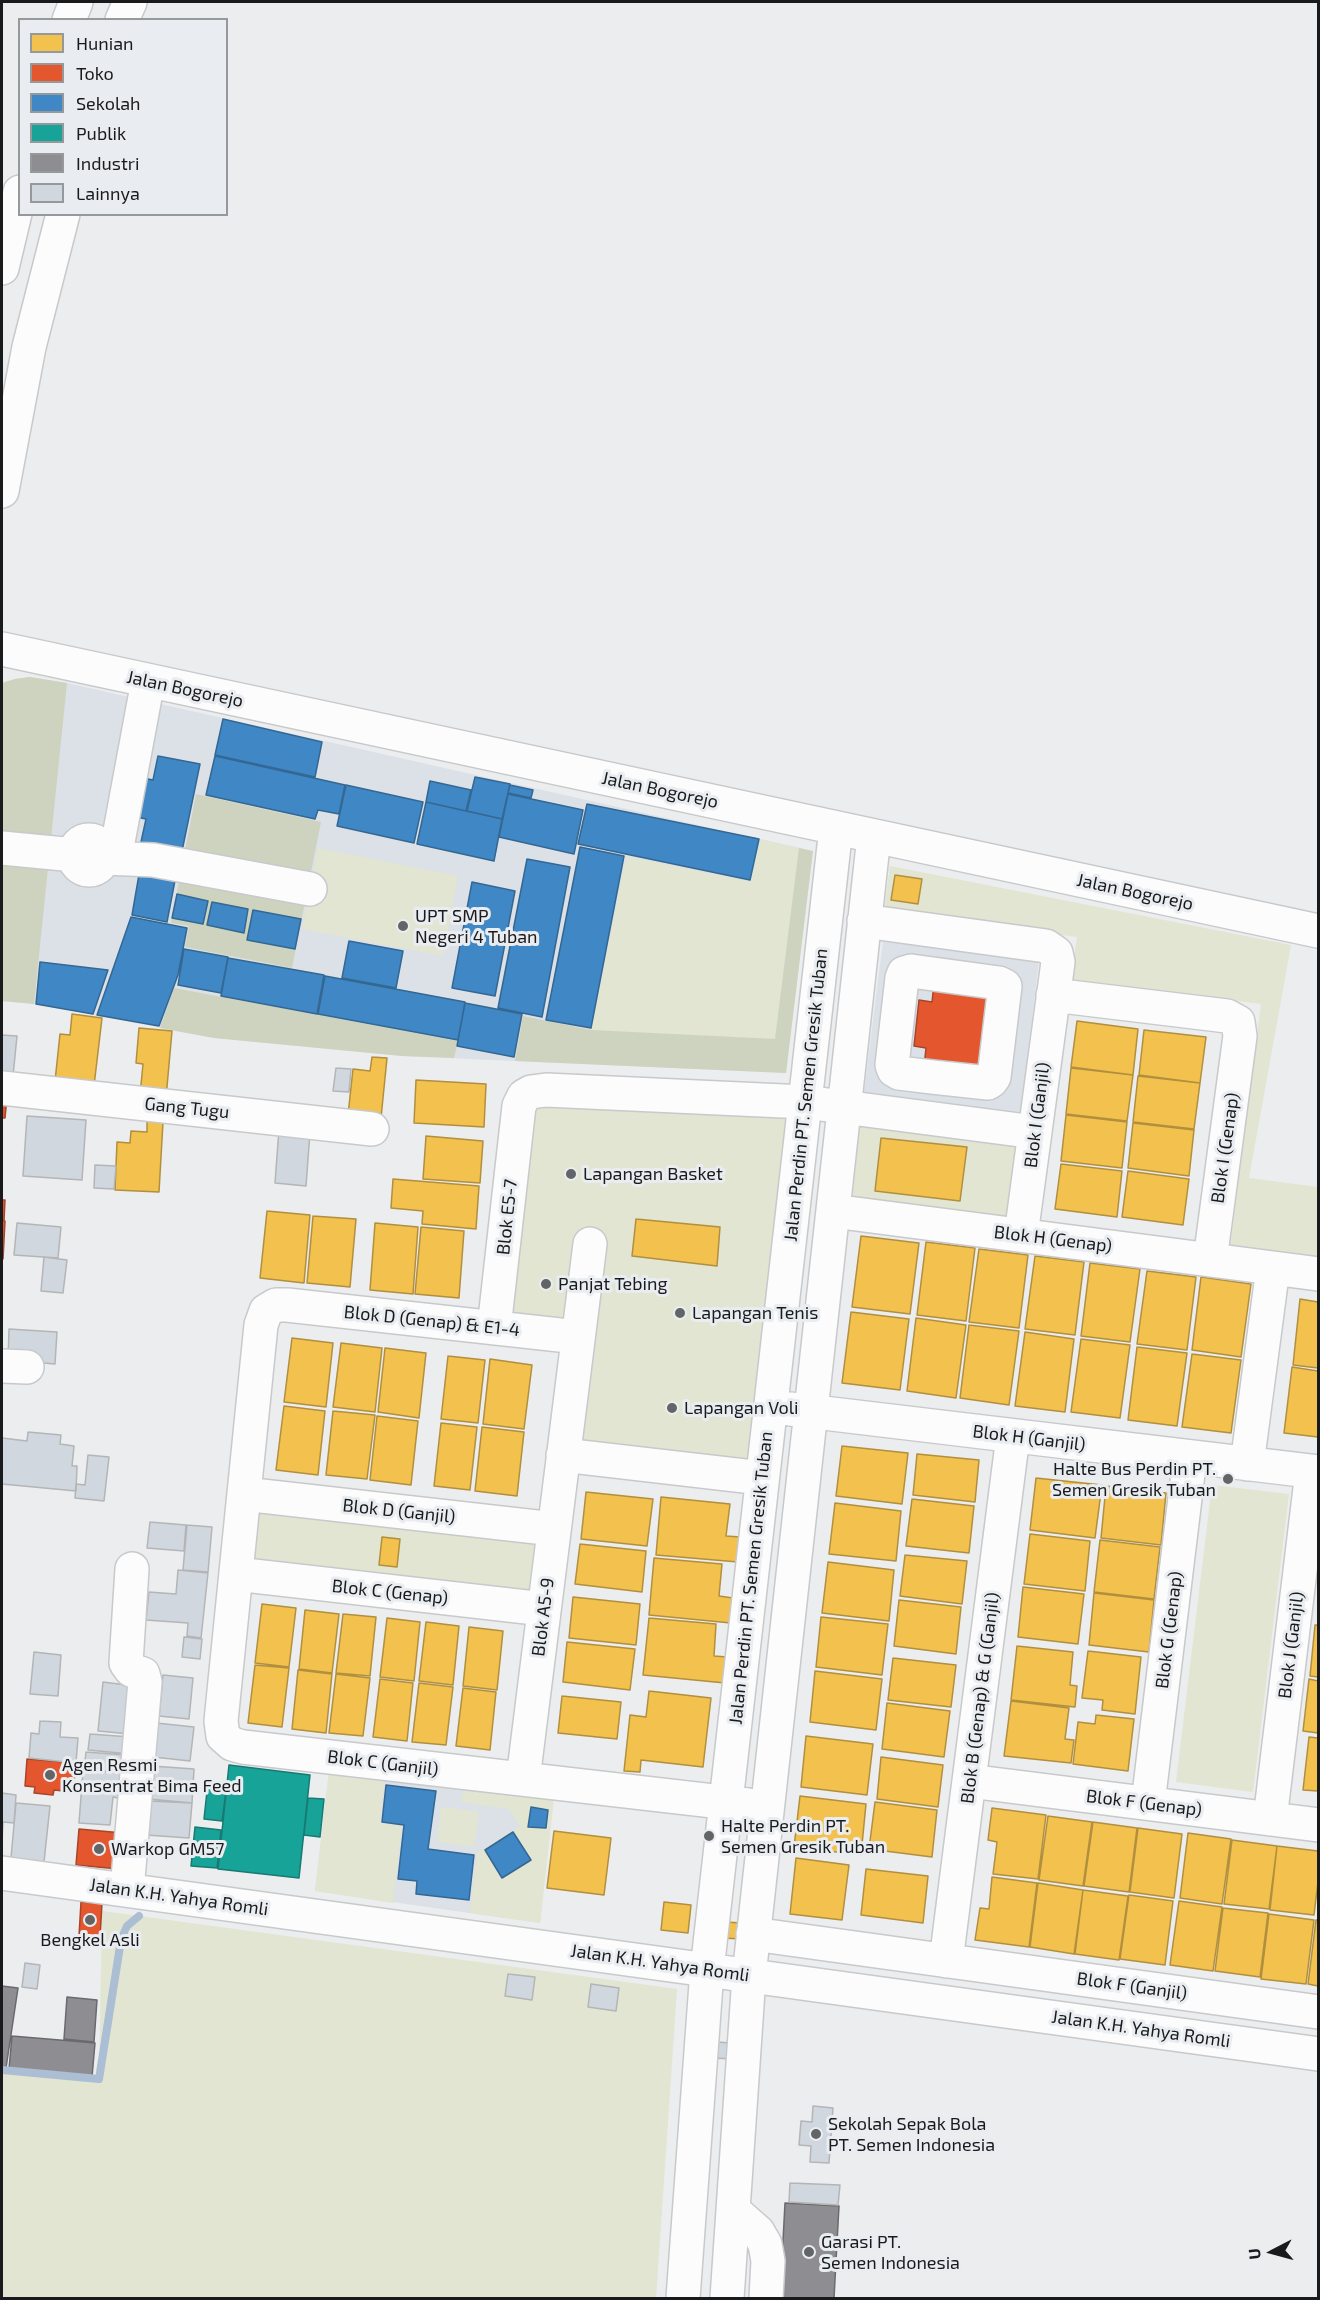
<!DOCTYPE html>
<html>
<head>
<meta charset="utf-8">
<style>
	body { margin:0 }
	#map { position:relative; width:1320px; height:2300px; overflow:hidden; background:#ebedef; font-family:"Exo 2",sans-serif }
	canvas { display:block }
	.frame { position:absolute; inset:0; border:3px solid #191a1b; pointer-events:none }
	.legend { position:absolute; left:18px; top:18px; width:210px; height:198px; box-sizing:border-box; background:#e9edf1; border:2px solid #96999b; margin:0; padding:8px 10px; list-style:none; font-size:18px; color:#191a1b }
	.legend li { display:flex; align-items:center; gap:12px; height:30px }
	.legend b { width:30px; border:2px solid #96999b }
	.north { position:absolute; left:1242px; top:2222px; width:60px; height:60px; -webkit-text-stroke:4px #e9edf1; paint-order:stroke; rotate:264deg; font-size:16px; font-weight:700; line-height:24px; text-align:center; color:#191a1b }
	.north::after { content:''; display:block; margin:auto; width:21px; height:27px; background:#191a1b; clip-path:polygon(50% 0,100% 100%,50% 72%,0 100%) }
</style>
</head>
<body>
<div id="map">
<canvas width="1320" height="2300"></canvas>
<div class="frame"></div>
<ul class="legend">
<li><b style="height:16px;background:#f2c14e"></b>Hunian</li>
<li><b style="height:16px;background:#e4572e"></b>Toko</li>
<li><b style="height:16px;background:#3f88c5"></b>Sekolah</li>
<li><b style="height:16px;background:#17a398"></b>Publik</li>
<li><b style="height:16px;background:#8d8d92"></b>Industri</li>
<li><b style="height:16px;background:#d1d7de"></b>Lainnya</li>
</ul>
<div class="north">U</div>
</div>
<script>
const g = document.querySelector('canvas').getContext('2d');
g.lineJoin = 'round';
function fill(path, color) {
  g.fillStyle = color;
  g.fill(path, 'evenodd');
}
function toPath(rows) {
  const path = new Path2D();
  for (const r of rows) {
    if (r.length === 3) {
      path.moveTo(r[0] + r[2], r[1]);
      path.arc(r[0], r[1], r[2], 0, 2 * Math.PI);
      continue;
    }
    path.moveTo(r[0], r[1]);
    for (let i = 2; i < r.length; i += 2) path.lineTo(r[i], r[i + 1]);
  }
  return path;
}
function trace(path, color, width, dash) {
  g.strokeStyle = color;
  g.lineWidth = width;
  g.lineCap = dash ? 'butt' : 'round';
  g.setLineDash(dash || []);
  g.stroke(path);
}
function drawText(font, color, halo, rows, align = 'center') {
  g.font = font + ' "Exo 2",sans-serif';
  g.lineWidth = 6;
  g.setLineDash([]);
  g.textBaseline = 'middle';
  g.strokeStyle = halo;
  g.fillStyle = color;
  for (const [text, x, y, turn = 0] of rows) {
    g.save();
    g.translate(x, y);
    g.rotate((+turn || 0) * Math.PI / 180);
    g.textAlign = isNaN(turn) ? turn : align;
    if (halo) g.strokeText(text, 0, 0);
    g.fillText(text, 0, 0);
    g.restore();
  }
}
fill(toPath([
	[30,677,67,683,813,851,786,1073,402,1056,214,1038,34,1004,2,1001,2,683,15,679],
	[883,941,1039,960,1021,1112,864,1092],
	[329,1771,554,1797,540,1923,315,1891]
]), '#dbe1e7');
fill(toPath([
	[760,839,799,848,775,1039,591,1030,626,856,751,882],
	[318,848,458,876,443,956,302,929],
	[890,866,1291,945,1249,1178,1318,1187,1318,1258,1230,1247,1261,1004,1071,980,1077,937,884,912],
	[536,1105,792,1117,753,1462,580,1441,568,1320,511,1314],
	[860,1124,1016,1143,1007,1218,852,1200],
	[1212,1485,1289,1494,1253,1792,1176,1782],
	[258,1508,535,1540,528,1597,251,1565],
	[329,1771,385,1777,380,1823,402,1826,393,1903,315,1891],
	[463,1787,554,1797,540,1923,470,1913,477,1853,520,1826,509,1809,461,1802],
	[441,1807,479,1812,474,1847,437,1842],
	[102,1911,677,1989,656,2298,2,2298,2,2070,99,2079]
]), '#e1e5d1');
fill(toPath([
	[30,677,67,683,34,1004,2,1001,2,683,15,679],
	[196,794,321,822,292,968,185,947,189,926,171,923],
	[799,848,813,851,786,1073,515,1061,523,1016,591,1030,775,1039],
	[174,988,458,1041,454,1058,402,1056,214,1038,160,1028]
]), '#ced3bf');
const homes = toPath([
	[895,875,922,879,918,904,891,900,895,875],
	[72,1014,102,1018,94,1086,55,1081,60,1034,70,1035,72,1014],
	[1077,1021,1138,1029,1133,1075,1071,1067,1077,1021],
	[139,1028,172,1031,166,1098,140,1095,143,1064,136,1063,139,1028],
	[1144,1030,1206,1037,1200,1083,1139,1075,1144,1030],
	[372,1057,387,1058,381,1118,348,1115,353,1069,370,1071,372,1057],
	[1071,1068,1133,1075,1127,1121,1066,1114,1071,1068],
	[1138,1076,1200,1083,1194,1129,1133,1122,1138,1076],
	[416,1080,486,1084,484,1127,414,1123,416,1080],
	[1066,1115,1127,1122,1122,1168,1061,1161,1066,1115],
	[147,1121,163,1122,159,1192,115,1190,117,1142,130,1143,131,1131,147,1132,147,1121],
	[1133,1123,1194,1130,1189,1176,1128,1168,1133,1123],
	[426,1136,483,1141,480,1183,423,1179,426,1136],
	[881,1138,967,1147,960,1201,875,1191,881,1138],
	[1061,1164,1122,1171,1117,1217,1055,1209,1061,1164],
	[1128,1171,1189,1179,1183,1225,1122,1217,1128,1171],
	[393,1179,479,1186,476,1229,422,1224,423,1211,391,1208,393,1179],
	[267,1211,310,1215,304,1283,260,1278,267,1211],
	[313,1216,356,1219,350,1287,307,1283,313,1216],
	[636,1219,720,1227,717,1266,632,1256,636,1219],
	[375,1223,418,1227,413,1294,370,1290,375,1223],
	[421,1227,464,1231,459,1298,415,1294,421,1227],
	[861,1236,919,1243,910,1314,852,1307,861,1236],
	[926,1242,975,1248,966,1321,917,1315,926,1242],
	[979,1249,1028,1255,1019,1328,969,1322,979,1249],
	[1035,1256,1084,1262,1075,1335,1025,1329,1035,1256],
	[1090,1263,1140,1269,1130,1342,1081,1336,1090,1263],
	[1147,1271,1196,1277,1187,1350,1137,1344,1147,1271],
	[1201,1277,1251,1284,1241,1357,1192,1350,1201,1277],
	[1300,1299,1318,1302,1318,1368,1293,1365,1300,1299],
	[851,1312,909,1319,900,1390,842,1383,851,1312],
	[916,1318,966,1325,956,1398,907,1391,916,1318],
	[969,1325,1019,1331,1009,1405,960,1398,969,1325],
	[1025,1332,1074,1339,1065,1412,1015,1406,1025,1332],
	[292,1338,333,1343,326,1407,284,1402,292,1338],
	[1081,1339,1130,1345,1120,1418,1071,1412,1081,1339],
	[341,1343,382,1348,375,1412,333,1407,341,1343],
	[1137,1347,1187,1353,1177,1426,1128,1420,1137,1347],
	[385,1348,426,1353,419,1418,378,1412,385,1348],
	[1192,1354,1241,1360,1231,1433,1182,1427,1192,1354],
	[448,1356,485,1360,478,1423,441,1419,448,1356],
	[490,1359,532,1365,524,1429,483,1424,490,1359],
	[1292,1367,1318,1371,1318,1437,1284,1433,1292,1367],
	[284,1406,325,1411,318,1475,276,1470,284,1406],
	[333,1411,375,1415,367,1479,326,1475,333,1411],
	[377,1416,418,1421,411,1485,370,1480,377,1416],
	[441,1423,477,1427,470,1490,434,1486,441,1423],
	[482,1427,524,1432,517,1496,475,1491,482,1427],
	[842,1446,908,1453,902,1504,836,1496,842,1446],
	[917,1454,979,1460,975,1502,913,1495,917,1454],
	[1036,1478,1102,1485,1095,1538,1030,1530,1036,1478],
	[1106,1486,1166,1493,1161,1545,1101,1538,1106,1486],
	[586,1492,653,1499,647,1546,581,1539,586,1492],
	[661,1497,730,1504,726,1536,740,1537,738,1562,656,1555,661,1497],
	[912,1499,974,1506,969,1553,906,1546,912,1499],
	[835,1503,901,1511,896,1561,829,1554,835,1503],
	[1030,1534,1090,1541,1085,1591,1024,1584,1030,1534],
	[382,1537,400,1539,397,1567,379,1565,382,1537],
	[1100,1540,1160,1547,1154,1599,1094,1592,1100,1540],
	[580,1544,646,1551,642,1592,575,1584,580,1544],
	[905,1555,967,1561,962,1604,900,1596,905,1555],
	[654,1558,722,1564,719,1596,733,1598,731,1623,649,1615,654,1558],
	[828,1562,894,1570,889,1621,822,1613,828,1562],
	[1023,1587,1084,1594,1078,1644,1018,1637,1023,1587],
	[1094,1593,1154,1600,1149,1652,1089,1645,1094,1593],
	[573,1597,640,1604,636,1645,569,1638,573,1597],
	[899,1600,961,1607,956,1654,894,1646,899,1600],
	[262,1604,296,1608,289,1667,255,1663,262,1604],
	[305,1610,339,1614,332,1673,299,1669,305,1610],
	[343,1614,376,1617,370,1676,336,1673,343,1614],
	[821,1617,888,1624,882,1675,816,1667,821,1617],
	[387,1618,420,1622,414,1681,380,1677,387,1618],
	[649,1618,716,1624,714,1656,727,1657,725,1683,643,1675,649,1618],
	[426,1622,459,1626,453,1685,419,1681,426,1622],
	[1315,1625,1318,1625,1318,1677,1310,1676,1315,1625],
	[469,1627,503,1631,497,1690,463,1686,469,1627],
	[567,1642,635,1649,630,1690,563,1682,567,1642],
	[1017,1646,1073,1652,1070,1685,1077,1686,1075,1707,1011,1700,1017,1646],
	[1088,1651,1141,1657,1135,1714,1102,1710,1103,1700,1082,1698,1088,1651],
	[893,1658,956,1665,951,1707,888,1700,893,1658],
	[255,1665,289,1668,282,1727,248,1723,255,1665],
	[298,1670,332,1674,326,1733,292,1729,298,1670],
	[815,1671,882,1679,876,1730,810,1722,815,1671],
	[336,1674,370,1678,363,1736,329,1733,336,1674],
	[380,1679,413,1683,407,1741,373,1737,380,1679],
	[1309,1679,1318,1681,1318,1733,1303,1731,1309,1679],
	[419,1683,453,1687,446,1745,412,1742,419,1683],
	[463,1688,496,1692,490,1750,456,1746,463,1688],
	[649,1691,711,1698,703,1767,641,1760,640,1772,624,1771,630,1715,646,1717,649,1691],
	[562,1696,621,1702,617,1739,558,1733,562,1696],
	[1011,1701,1069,1708,1065,1739,1074,1740,1071,1763,1004,1756,1011,1701],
	[887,1703,950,1711,944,1757,882,1749,887,1703],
	[1096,1715,1134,1719,1128,1771,1073,1764,1078,1722,1095,1724,1096,1715],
	[806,1736,873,1744,867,1795,801,1787,806,1736],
	[1309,1737,1318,1738,1318,1791,1303,1790,1309,1737],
	[881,1757,943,1765,938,1807,877,1799,881,1757],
	[800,1796,866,1804,861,1855,794,1847,800,1796],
	[875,1802,937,1810,932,1857,869,1849,875,1802],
	[992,1808,1046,1815,1038,1879,993,1874,997,1842,988,1840,992,1808],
	[1048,1816,1092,1822,1083,1886,1039,1880,1048,1816],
	[1093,1822,1137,1828,1129,1892,1084,1886,1093,1822],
	[1138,1828,1182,1834,1174,1898,1130,1892,1138,1828],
	[554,1831,611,1838,604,1895,547,1888,554,1831],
	[1188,1833,1231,1839,1222,1904,1180,1898,1188,1833],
	[1232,1840,1277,1846,1269,1909,1224,1904,1232,1840],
	[1277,1846,1318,1851,1318,1882,1314,1915,1270,1910,1277,1846],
	[796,1858,849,1865,842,1920,790,1914,796,1858],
	[866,1869,928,1876,923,1923,861,1915,866,1869],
	[992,1877,1037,1883,1029,1947,975,1940,980,1908,989,1909,992,1877],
	[1038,1883,1083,1890,1074,1954,1030,1947,1038,1883],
	[1083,1890,1128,1896,1119,1960,1075,1954,1083,1890],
	[1129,1895,1173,1901,1165,1965,1120,1959,1129,1895],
	[1179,1901,1222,1907,1213,1971,1170,1965,1179,1901],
	[664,1902,691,1905,688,1933,661,1930,664,1902],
	[1223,1908,1268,1913,1260,1977,1215,1971,1223,1908],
	[1269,1914,1314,1920,1306,1984,1261,1979,1269,1914],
	[1316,1920,1318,1920,1318,1986,1308,1984,1316,1920],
	[725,1922,742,1923,740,1939,724,1938,725,1922]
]);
fill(homes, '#f2c14e');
trace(homes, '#b18f3f', 1.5);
const shops = toPath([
	[934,984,994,991,983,1074,924,1067,926,1048,914,1046,919,1000,932,1002,934,984],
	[2,1096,7,1097,5,1118,2,1118,2,1096],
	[2,1200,5,1200,4,1221,2,1221,2,1200],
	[2,1221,5,1221,3,1259,2,1259,2,1221],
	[27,1759,76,1763,73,1792,54,1790,53,1795,34,1793,35,1787,25,1786,27,1759],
	[79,1829,123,1833,119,1869,76,1865,79,1829],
	[81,1902,102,1903,100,1938,79,1936,81,1902]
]);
fill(shops, '#e4572e');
trace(shops, '#a74528', 1.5);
const schools = toPath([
	[223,719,322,742,315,777,215,755,223,719],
	[158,756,200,764,182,851,141,842,146,819,125,815,133,776,153,780,158,756],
	[215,756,345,785,339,814,318,810,315,819,206,795,215,756],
	[475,777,510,784,502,819,467,811,475,777],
	[430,781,471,790,466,811,426,802,430,781],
	[346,785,423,802,414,843,337,826,346,785],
	[510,785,533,790,531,798,508,793,510,785],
	[508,794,583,810,574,854,499,837,508,794],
	[426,802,502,819,494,861,417,844,426,802],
	[587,804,759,839,750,880,578,844,587,804],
	[580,847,624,856,591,1028,546,1020,580,847],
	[527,859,570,867,542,1017,498,1008,527,859],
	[141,863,177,870,167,922,132,915,141,863],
	[472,882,515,891,495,996,452,988,472,882],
	[177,894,208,901,203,924,172,918,177,894],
	[212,902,248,909,244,933,207,925,212,902],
	[253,910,301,919,295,949,247,940,253,910],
	[131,917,187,928,178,975,159,1026,97,1015,131,917],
	[349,941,403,951,396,988,342,978,349,941],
	[184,949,228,957,221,993,178,985,184,949],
	[228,958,324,975,317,1014,221,996,228,958],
	[40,962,108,970,93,1014,36,1004,40,962],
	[325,976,465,1002,458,1040,318,1014,325,976],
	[465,1003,522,1014,514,1057,457,1046,465,1003],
	[386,1785,436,1791,428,1849,474,1855,469,1900,416,1894,417,1881,398,1879,404,1825,382,1822,386,1785],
	[531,1807,548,1810,546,1828,528,1827,531,1807],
	[513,1832,531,1860,502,1878,485,1850,513,1832]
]);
fill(schools, '#3f88c5');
trace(schools, '#346792', 1.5);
const public = toPath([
	[229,1765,310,1775,299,1878,218,1869,229,1765],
	[208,1782,227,1784,222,1821,204,1819,208,1782],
	[308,1798,324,1799,320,1837,304,1835,308,1798],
	[195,1827,221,1830,217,1868,191,1866,195,1827]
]);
fill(public, '#17a398');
trace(public, '#187a72', 1.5);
const industry = toPath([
	[2,1986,18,1988,6,2068,2,2068,2,1986],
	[67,1997,97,2000,94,2042,64,2039,67,1997],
	[12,2036,95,2043,92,2077,9,2069,12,2036],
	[785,2203,839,2206,834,2298,780,2298,785,2203]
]);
fill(industry, '#8d8d92');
trace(industry, '#6a6a6e', 1.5);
trace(toPath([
	[2,2070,99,2079,121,1940,127,1926,139,1916]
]), '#abbed4', 8);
const building = toPath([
	[2,1035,17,1036,13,1076,2,1075,2,1035],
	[336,1068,351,1069,349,1092,333,1091,336,1068],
	[27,1116,86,1120,82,1180,23,1176,27,1116],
	[279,1129,310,1132,306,1186,275,1183,279,1129],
	[95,1165,116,1166,114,1189,94,1188,95,1165],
	[17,1223,61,1227,58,1258,14,1255,17,1223],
	[44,1257,67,1260,63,1293,41,1291,44,1257],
	[9,1329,57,1332,55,1364,8,1360,9,1329],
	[28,1432,61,1435,60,1444,74,1446,72,1466,77,1466,76,1491,2,1484,2,1438,27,1441,28,1432],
	[88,1455,109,1457,104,1501,75,1498,76,1484,85,1485,88,1455],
	[150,1522,186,1525,184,1551,147,1548,150,1522],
	[187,1525,212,1527,208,1572,183,1570,187,1525],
	[178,1570,208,1573,201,1638,187,1636,188,1623,146,1620,149,1592,176,1594,178,1570],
	[184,1637,202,1639,200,1659,182,1657,184,1637],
	[34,1652,61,1655,58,1696,30,1694,34,1652],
	[163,1675,193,1678,189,1719,159,1716,163,1675],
	[103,1682,134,1686,130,1734,98,1731,103,1682],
	[40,1721,61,1722,60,1737,78,1738,76,1763,29,1758,31,1733,39,1734,40,1721],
	[156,1723,194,1727,190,1761,153,1757,156,1723],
	[90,1734,131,1737,130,1754,88,1750,90,1734],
	[86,1752,126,1755,125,1773,84,1769,86,1752],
	[152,1766,194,1769,192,1803,149,1799,152,1766],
	[83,1770,120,1773,118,1798,113,1797,110,1825,79,1823,83,1770],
	[2,1793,16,1795,14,1823,3,1822,2,1841,2,1793],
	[149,1801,192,1803,189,1838,146,1835,149,1801],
	[16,1803,50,1806,44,1862,11,1858,16,1803],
	[25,1963,40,1965,37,1989,22,1987,25,1963],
	[508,1974,535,1977,532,2000,505,1996,508,1974],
	[591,1984,619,1988,616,2011,588,2007,591,1984],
	[716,2042,732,2043,731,2059,715,2058,716,2042],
	[813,2106,833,2108,829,2163,810,2162,811,2146,799,2145,801,2121,812,2122,813,2106],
	[790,2183,840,2185,838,2205,789,2202,790,2183]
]);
fill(building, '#d1d7de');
trace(building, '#b3b5b7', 1.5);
const minor = toPath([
	[2,649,1318,931],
	[89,855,15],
	[2,848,75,855],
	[104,858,153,860,310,889],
	[115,858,148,681],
	[864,921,1046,946,1056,953,1058,962,1021,1235],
	[911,971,999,983,1005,986,994,1077,991,1081,988,1083,932,1077,899,1073,894,1070,892,1065,902,978,904,973,911,971],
	[1053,995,1227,1016,1238,1022,1240,1036,1210,1260],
	[2,1088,372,1129],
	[833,1211,1318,1274],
	[494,1328,519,1106,524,1096,531,1092,546,1090,805,1102,1035,1132],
	[578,1337,287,1305,276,1305,266,1311,261,1325,221,1721,223,1736,232,1744,243,1747,748,1805],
	[2,1366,27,1367],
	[790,1409,1318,1472],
	[563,1455,762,1478],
	[1247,1464,1273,1268],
	[244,1494,554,1529],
	[236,1574,544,1609],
	[523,1779,590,1244],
	[969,1781,1318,1825],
	[1148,1803,1190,1457],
	[1270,1819,1312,1472],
	[2,1873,1318,2054],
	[127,1890,145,1682,143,1674,131,1670,126,1663,132,1569],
	[753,1934,1318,2012],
	[946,1961,1013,1436],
	[733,2210,758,2232,765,2244,768,2261,766,2298],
	[683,2298,707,1970,836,828],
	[727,2298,749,1976,874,836]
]);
const highway = toPath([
	[69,20,76,2],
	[122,20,130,2],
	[2,268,20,192],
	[2,491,29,347,63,214]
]);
trace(minor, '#c8c9cb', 36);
trace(highway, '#c8c9cb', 36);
trace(minor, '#fcfcfd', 33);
trace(highway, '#fcfcfd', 33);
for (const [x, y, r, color] of [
	[403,926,6,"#626465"],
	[571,1174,6,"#626465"],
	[546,1284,6,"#626465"],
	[680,1313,6,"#626465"],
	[672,1408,6,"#626465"],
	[1228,1479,6,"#626465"],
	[50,1775,6,"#626465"],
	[709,1836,6,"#626465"],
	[99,1849,6,"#626465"],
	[90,1920,6,"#626465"],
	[816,2134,6,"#626465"],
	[809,2252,6,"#626465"]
]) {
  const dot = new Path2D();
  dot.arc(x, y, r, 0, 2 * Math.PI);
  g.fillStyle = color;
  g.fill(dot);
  trace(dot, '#e9edf1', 2);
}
drawText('18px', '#191a1b', '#e9edf1', [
	["Jalan Bogorejo",185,689,12],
	["Jalan Bogorejo",660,790,12],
	["Jalan Bogorejo",1135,892,12],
	["Jalan Perdin PT. Semen Gresik Tuban",806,1095,-84],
	["Gang Tugu",187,1108,6],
	["Blok I (Ganjil)",1037,1115,-83],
	["Blok I (Genap)",1225,1148,-82],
	["Blok E5-7",507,1217,-84],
	["Blok H (Genap)",1053,1239,7],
	["Blok D (Genap) & E1-4",432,1321,6],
	["Blok H (Ganjil)",1029,1438,7],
	["Blok D (Ganjil)",399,1511,6],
	["Jalan Perdin PT. Semen Gresik Tuban",751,1578,-84],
	["Blok C (Genap)",390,1592,6],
	["Blok A5-9",543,1617,-83],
	["Blok G (Genap)",1169,1630,-83],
	["Blok J (Ganjil)",1291,1645,-83],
	["Blok B (Genap) & G (Ganjil)",980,1698,-83],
	["Blok C (Ganjil)",383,1763,7],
	["Blok F (Genap)",1144,1803,7],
	["Jalan K.H. Yahya Romli",179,1897,8],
	["Jalan K.H. Yahya Romli",660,1963,8],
	["Blok F (Ganjil)",1132,1986,8],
	["Jalan K.H. Yahya Romli",1141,2029,8]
]);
drawText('18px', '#191a1b', '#e9edf1', [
	["UPT SMP",415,916],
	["Negeri 4 Tuban",415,937],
	["Lapangan Basket",583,1174],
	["Panjat Tebing",558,1284],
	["Lapangan Tenis",692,1313],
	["Lapangan Voli",684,1408],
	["Halte Bus Perdin PT.",1216,1469,"right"],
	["Semen Gresik Tuban",1216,1490,"right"],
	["Agen Resmi",62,1765],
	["Konsentrat Bima Feed",62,1786],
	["Halte Perdin PT.",721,1826],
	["Semen Gresik Tuban",721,1847],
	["Warkop GM57",111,1849],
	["Bengkel Asli",90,1940,"center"],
	["Sekolah Sepak Bola",828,2124],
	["PT. Semen Indonesia",828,2145],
	["Garasi PT.",821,2242],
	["Semen Indonesia",821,2263]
], 'left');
</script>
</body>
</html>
